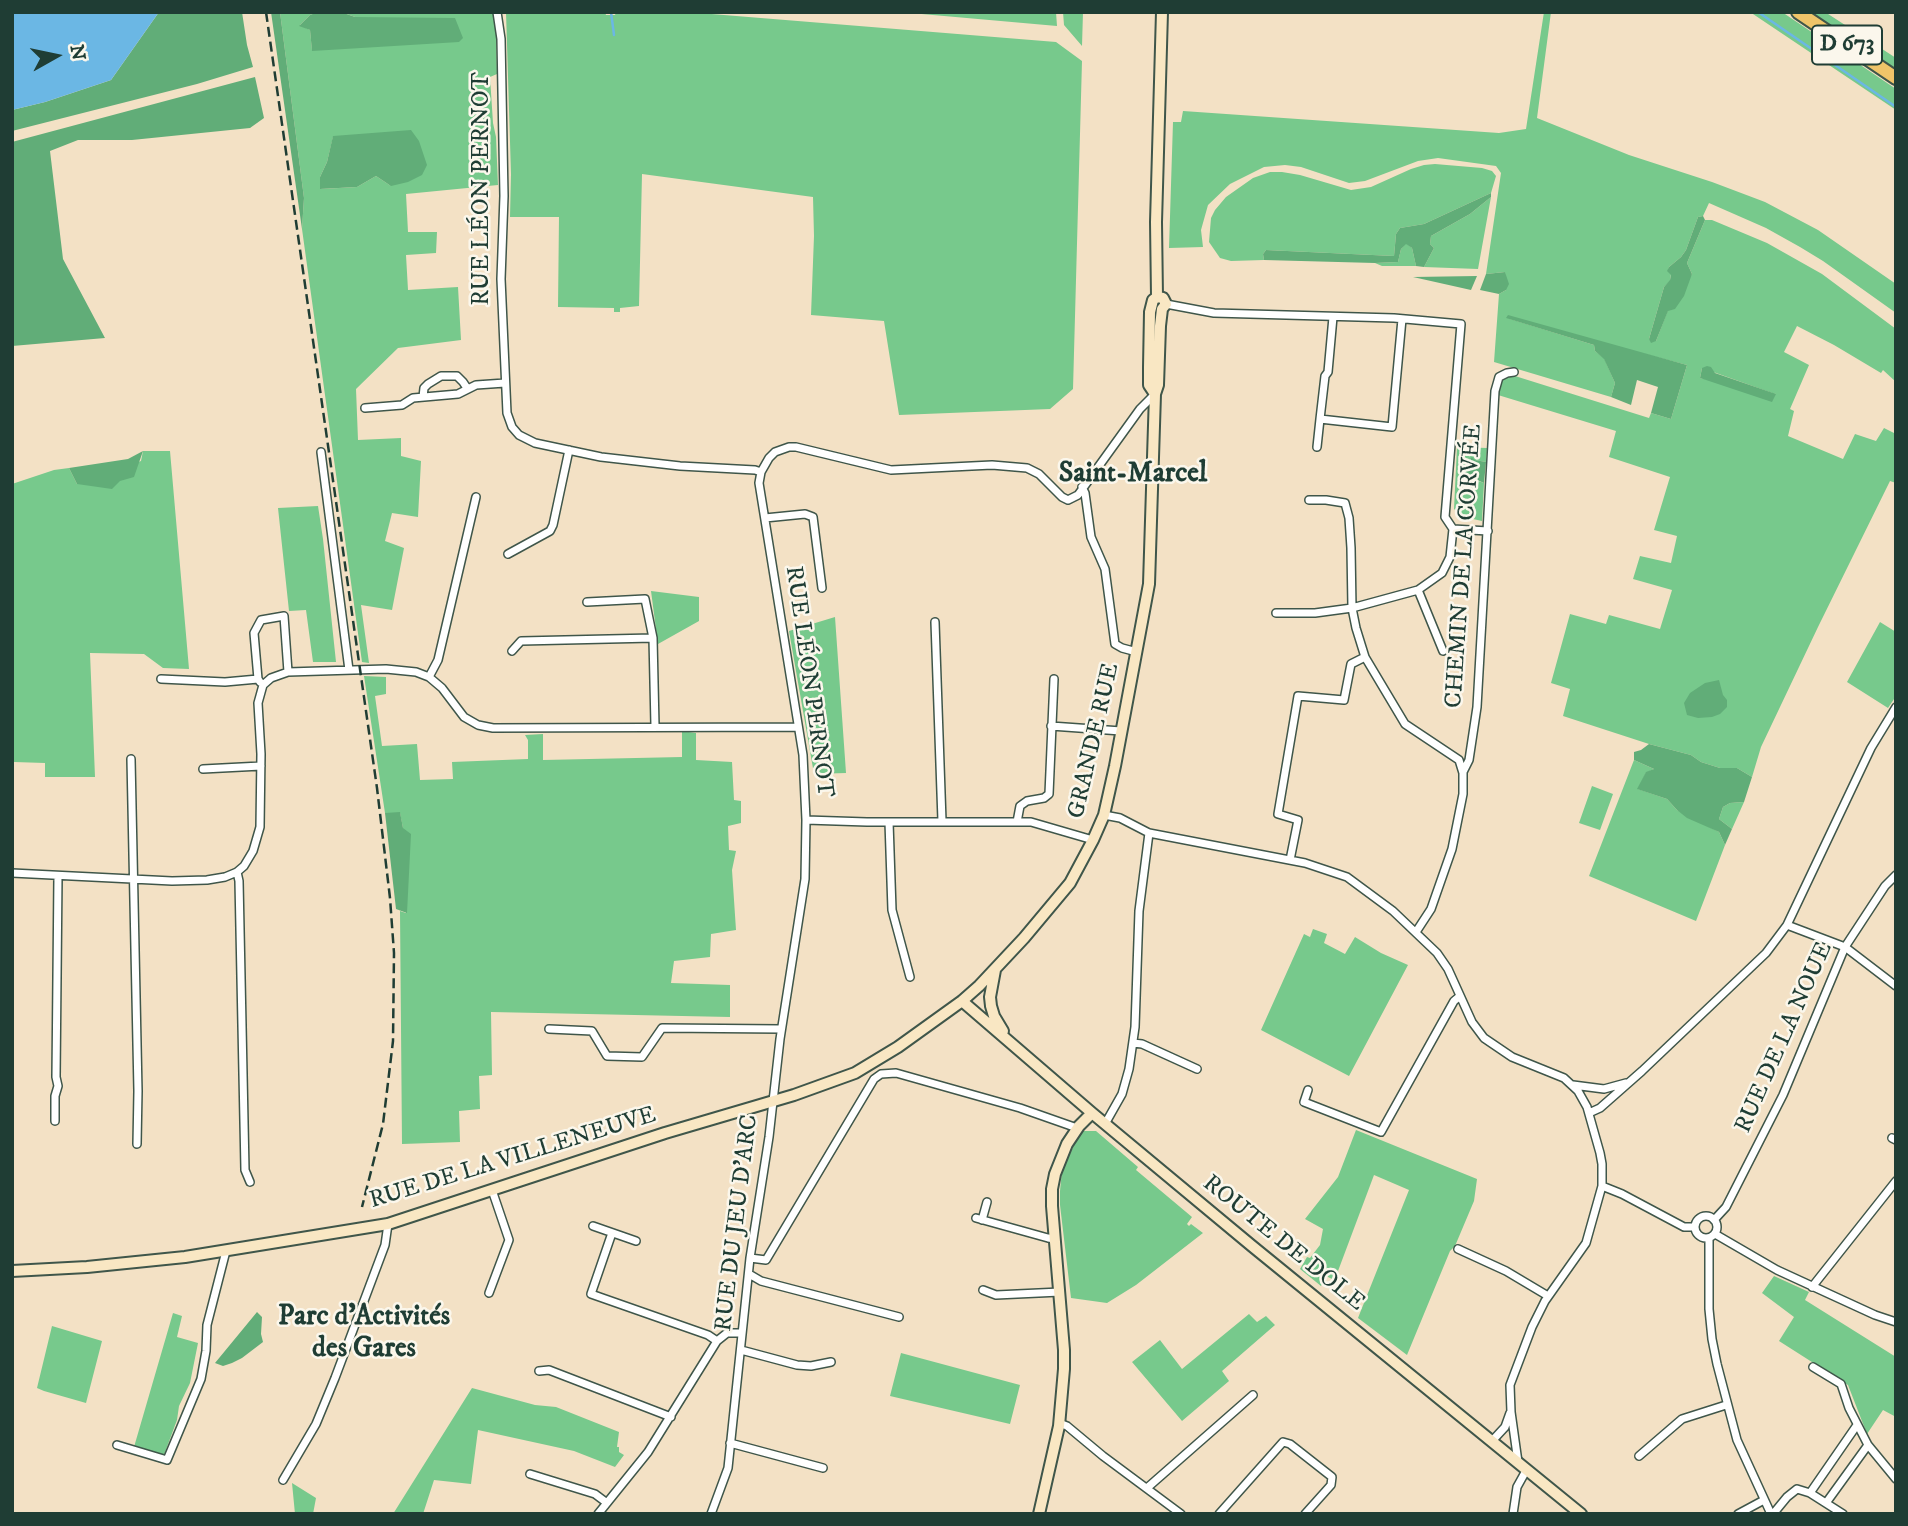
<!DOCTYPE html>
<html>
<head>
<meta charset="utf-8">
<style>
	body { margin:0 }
	#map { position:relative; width:1908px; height:1526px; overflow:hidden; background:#f3e1c5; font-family:"IM FELL DW Pica",serif }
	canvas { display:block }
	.frame { position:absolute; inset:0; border:14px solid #1f3d34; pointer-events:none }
	.north { position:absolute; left:21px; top:21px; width:70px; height:70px; -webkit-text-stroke:5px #fbf7ec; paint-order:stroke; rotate:81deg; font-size:19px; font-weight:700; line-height:28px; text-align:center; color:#1f3d34 }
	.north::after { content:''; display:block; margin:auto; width:24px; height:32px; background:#1f3d34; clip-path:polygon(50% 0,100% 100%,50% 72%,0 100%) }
</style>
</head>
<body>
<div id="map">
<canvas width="1908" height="1526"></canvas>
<div class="frame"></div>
<div class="north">N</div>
</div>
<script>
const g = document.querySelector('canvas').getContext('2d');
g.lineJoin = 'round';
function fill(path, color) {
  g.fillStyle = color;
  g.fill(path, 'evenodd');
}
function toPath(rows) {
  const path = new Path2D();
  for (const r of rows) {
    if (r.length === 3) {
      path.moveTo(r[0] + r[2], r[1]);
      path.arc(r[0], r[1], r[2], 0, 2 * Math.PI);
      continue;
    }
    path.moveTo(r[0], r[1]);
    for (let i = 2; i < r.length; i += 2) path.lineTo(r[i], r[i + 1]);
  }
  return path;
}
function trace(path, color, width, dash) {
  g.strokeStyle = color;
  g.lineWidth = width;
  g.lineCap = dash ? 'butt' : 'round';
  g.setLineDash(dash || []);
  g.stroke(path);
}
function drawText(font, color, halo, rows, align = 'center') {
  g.font = font + ' "IM FELL DW Pica",serif';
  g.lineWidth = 5;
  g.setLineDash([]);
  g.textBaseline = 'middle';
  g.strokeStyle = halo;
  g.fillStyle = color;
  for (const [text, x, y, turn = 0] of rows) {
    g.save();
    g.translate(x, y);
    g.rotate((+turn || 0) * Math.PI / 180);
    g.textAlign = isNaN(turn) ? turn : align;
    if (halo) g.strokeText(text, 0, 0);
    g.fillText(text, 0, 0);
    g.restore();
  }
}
fill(toPath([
	[280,12,318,12,310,15,300,25,310,30,312,50,355,17,341,12,493,12,496,30,497,74,490,77,493,123,496,137,498,185,406,194,408,232,437,232,436,253,406,255,408,290,458,287,461,340,398,348,356,389,358,440,401,438,401,456,421,461,418,517,392,513,385,541,404,548,392,610,361,605,369,663,362,662,302,229,304,198],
	[333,137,391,186,376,176,357,187,321,189,320,177,327,162],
	[506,12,605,12,606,15,615,15,616,12,687,12,1056,42,1082,61,1073,389,1050,409,899,415,884,321,811,315,814,236,813,197,642,174,639,306,620,308,620,312,614,312,614,308,558,307,559,217,510,217,511,174],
	[899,12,1056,12,1057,26],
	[1063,12,1083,12,1082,46,1064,25],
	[1544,12,1551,12,1537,118,1629,155,1712,182,1765,202,1818,230,1896,284,1896,313,1823,261,1800,247,1766,228,1709,203,1703,216,1698,217,1686,250,1681,257,1669,267,1668,271,1671,274,1670,281,1664,287,1649,339,1656,341,1668,310,1692,274,1687,263,1705,220,1712,220,1767,243,1822,274,1896,329,1896,382,1883,370,1881,373,1834,345,1797,326,1784,352,1809,365,1790,409,1794,411,1788,436,1843,459,1855,434,1876,441,1884,428,1896,434,1896,483,1890,481,1818,627,1761,747,1752,777,1737,768,1720,768,1701,762,1691,755,1649,744,1563,716,1570,689,1551,683,1570,614,1606,624,1609,615,1660,629,1672,590,1633,579,1640,556,1671,563,1677,536,1654,530,1670,477,1609,457,1616,431,1498,395,1501,381,1505,378,1515,376,1649,418,1651,413,1671,419,1687,365,1507,318,1594,345,1595,351,1604,358,1615,383,1611,397,1494,362,1499,294,1506,290,1505,272,1486,274,1501,173,1496,166,1438,158,1418,161,1365,181,1349,183,1301,167,1285,165,1264,167,1230,184,1208,205,1201,230,1203,247,1169,248,1173,122,1181,122,1183,111,1499,133,1526,129],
	[1702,368,1775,394,1776,394,1700,378],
	[1750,12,1782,12,1896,89,1896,110],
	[1811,12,1825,12,1896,58,1896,69],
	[1435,164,1482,168,1492,171,1496,176,1491,193,1424,224,1400,228,1396,234,1394,256,1266,250,1263,254,1264,260,1231,261,1220,258,1209,242,1211,218,1215,210,1226,197,1253,178,1270,172,1282,172,1300,175,1351,190,1371,187,1411,169,1424,165],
	[1491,197,1478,269,1424,267,1434,248,1430,244,1431,236,1470,214],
	[1406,243,1412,248,1416,266,1382,266,1375,263,1398,262,1401,249],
	[1457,447,1487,448,1486,462,1475,460,1473,479,1484,483,1482,521,1464,517,1454,509],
	[143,451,170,451,189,669,163,668,144,654,90,653,95,777,45,777,45,763,14,762,12,832,12,484,54,470,69,468,77,484,141,461],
	[318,506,323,539,336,662,313,662,306,610,289,611,278,508],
	[651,591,699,597,699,621,658,644],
	[835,617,846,773,814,774,789,631],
	[1880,622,1896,632,1896,696,1888,708,1847,682],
	[364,676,386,677,386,694,375,696,382,746,417,744,420,780,453,779,452,762,528,759,528,740,525,735,543,734,543,760,682,757,682,731,696,733,696,760,732,762,734,800,741,801,741,823,728,826,729,850,736,851,732,870,736,930,711,934,710,957,674,961,671,983,730,985,730,1017,491,1012,492,1075,479,1076,480,1109,459,1111,460,1142,402,1144,400,911,406,913,403,828,400,813,385,813],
	[1634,760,1654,769,1646,773,1638,789,1667,799,1677,810,1719,832,1725,845,1696,921,1589,876],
	[1592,786,1613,794,1600,830,1579,823],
	[1744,802,1732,829,1719,819,1723,807,1730,803],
	[1313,929,1327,934,1324,943,1345,954,1355,937,1381,953,1408,965,1349,1076,1261,1030,1304,934,1310,937],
	[1356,1130,1477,1179,1474,1201,1455,1246,1450,1251,1407,1355,1358,1318,1409,1190,1374,1175,1338,1271,1339,1274,1336,1281,1326,1276,1321,1286,1300,1269,1307,1257,1310,1258,1320,1245,1323,1229,1305,1219,1338,1177],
	[1083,1131,1096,1131,1138,1167,1136,1170,1192,1217,1187,1224,1189,1226,1191,1224,1203,1233,1136,1285,1107,1303,1071,1298,1060,1205,1060,1191,1062,1170,1078,1137],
	[1774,1276,1809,1292,1805,1300,1896,1357,1896,1417,1883,1410,1867,1434,1848,1385,1779,1341,1794,1317,1762,1293],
	[173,1313,182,1316,177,1337,198,1343,190,1383,179,1406,177,1420,164,1455,134,1447],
	[1249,1314,1257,1322,1266,1316,1275,1325,1222,1371,1229,1381,1182,1421,1132,1362,1160,1340,1182,1369],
	[52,1326,102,1341,86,1403,44,1391,37,1388],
	[901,1353,1020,1385,1010,1424,890,1396],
	[472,1388,535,1405,556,1407,619,1432,617,1447,619,1447,619,1452,624,1455,615,1467,574,1451,478,1430,471,1484,434,1480,423,1514,393,1514],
	[292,1483,316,1498,313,1514,295,1514]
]), '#77c98c');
fill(toPath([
	[159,12,242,12,247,45,253,67,197,84,12,131,12,110,45,102,111,80],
	[271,12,280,12,304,198,302,229],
	[318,12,341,12,355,17,455,18,463,38,459,42,312,51,310,30,299,26,310,15],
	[255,77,264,118,250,128,132,140,78,140,50,151,63,259,105,338,12,346,12,142],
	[411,130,419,141,427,165,422,175,408,182,391,186,376,176,357,187,320,189,320,177,327,162,333,136],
	[1491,193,1491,197,1470,214,1431,236,1430,244,1434,248,1424,267,1416,266,1412,248,1406,244,1401,249,1398,262,1375,263,1264,260,1263,254,1266,250,1394,256,1396,234,1400,228,1424,224],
	[1703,216,1705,220,1687,263,1692,274,1684,296,1675,309,1668,311,1656,341,1651,343,1649,339,1664,287,1670,280,1671,275,1667,271,1669,267,1681,257,1686,250,1698,217],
	[1505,272,1509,284,1506,290,1499,294,1480,290,1486,274],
	[1477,276,1471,290,1413,277],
	[1508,315,1687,365,1671,419,1651,413,1658,387,1637,380,1631,405,1611,397,1615,383,1604,359,1595,351,1594,345,1506,318],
	[1707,366,1711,367,1715,373,1776,394,1772,402,1700,378,1702,368],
	[143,451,134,477,120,481,112,489,77,484,69,468,128,459],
	[1472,457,1475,460,1486,462,1484,483,1466,475,1462,468],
	[1719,680,1723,695,1727,700,1727,707,1720,714,1712,717,1698,718,1687,715,1684,703,1690,693,1705,683],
	[1649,744,1691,755,1701,762,1720,768,1737,768,1752,777,1744,802,1730,803,1723,807,1719,819,1732,829,1725,845,1719,832,1687,818,1677,810,1667,799,1637,789,1646,772,1654,769,1634,760,1634,752,1641,750],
	[400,812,403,828,411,834,407,913,396,909,385,813],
	[257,1312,262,1317,261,1334,263,1342,242,1358,232,1363,223,1366,215,1363]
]), '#61ad78');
fill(toPath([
	[12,12,159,12,111,80,45,102,12,110]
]), '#6bb7e4');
trace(toPath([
	[611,12,614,35],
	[1758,12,1896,107]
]), '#6bb7e4', 2.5);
const street = toPath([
	[497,12,501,39,504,196,501,279,507,413,512,427,519,435,535,443,601,457,680,466,755,470,761,472],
	[1166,304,1214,313,1394,318,1461,324,1445,517,1453,529,1488,531],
	[1333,317,1328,372,1325,376,1320,419,1392,427,1402,319],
	[423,397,424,388,428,384,441,376,457,376,463,382,467,388],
	[365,408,402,405,413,398,458,394,476,385,505,383],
	[1317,447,1320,419],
	[321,452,349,670],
	[1082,487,1085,493,1091,537,1105,569,1115,644,1122,648,1137,652],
	[1309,500,1326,500,1345,503,1349,518,1351,548,1352,608,1356,628,1365,657,1405,724,1459,760,1463,773,1463,794,1452,849,1431,909,1416,932],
	[765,518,805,514,813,517,822,588],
	[508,554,550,531,553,525,569,450],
	[1418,590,1443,651],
	[587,602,645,599,653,638,655,726],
	[1276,613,1315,613,1352,608,1418,590,1442,573,1450,557,1453,529],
	[935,622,942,821],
	[512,651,521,641,653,638],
	[429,677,438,660,476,497],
	[161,679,225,682,258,679,260,682],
	[258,679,254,633,261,620,284,616,288,672],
	[1051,726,1121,731],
	[131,759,138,1091,137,1144],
	[203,769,261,766],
	[1463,772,1469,760,1477,707,1495,391,1499,377,1507,373,1514,372],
	[1104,815,1120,818,1149,833,1305,863,1347,877,1393,911,1437,953,1448,969,1472,1022,1484,1038,1512,1057,1564,1078,1578,1091,1587,1107,1600,1153,1602,1164,1602,1186,1586,1243,1545,1301,1532,1327,1510,1385,1511,1412,1518,1462],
	[806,820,867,822,1031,822,1093,840],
	[889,822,892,910,910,977],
	[1017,822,1020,806,1027,801,1044,798,1049,794,1054,679],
	[1290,860,1298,820,1278,814,1298,696,1344,700,1351,664,1365,657],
	[237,872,239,881,245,1170,250,1182],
	[12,873,172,881,207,880,225,877,237,872,244,866,253,851,260,827,261,754,258,703,263,685,271,678,288,672,386,669,416,672,429,677,442,688,464,717,478,725,493,728,798,727],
	[1787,925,1845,947,1896,986],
	[549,1029,592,1031,607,1056,642,1057,662,1028,781,1029],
	[1133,1043,1142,1044,1197,1069],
	[1573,1085,1604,1089,1626,1083],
	[1308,1090,1304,1102,1381,1132,1454,1001,1460,996],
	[1589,1113,1600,1108,1642,1071,1766,953,1787,925,1871,748,1896,707],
	[55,1121,55,1096,58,1086,56,1077,58,876],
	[1105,1124,1122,1094,1129,1069,1135,1027,1139,911,1149,833],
	[1892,1138,1896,1140],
	[1602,1186,1622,1194,1684,1227,1695,1227],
	[1706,1227,11],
	[976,1218,1048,1238,1055,1239],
	[982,1220,987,1202],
	[1714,1220,1726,1207,1783,1095,1845,947,1885,886,1896,875],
	[593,1226,636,1241],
	[612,1233,591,1294,708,1335,717,1341],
	[1715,1234,1777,1270,1875,1315,1896,1322],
	[1709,1238,1709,1309,1712,1339,1717,1364,1737,1440,1771,1514],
	[1458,1249,1506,1271,1548,1296],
	[750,1258,766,1260,874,1079,881,1074,896,1073,1020,1108,1077,1128],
	[749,1274,761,1281,899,1317],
	[1812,1287,1896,1181],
	[983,1290,996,1295,1060,1292],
	[489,1293,509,1240,492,1190],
	[741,1350,797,1365,811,1366,831,1362],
	[1813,1367,1841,1384,1849,1408,1868,1445,1896,1479],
	[539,1371,549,1370,671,1417],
	[1059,1423,1067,1426,1103,1456,1181,1514],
	[1492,1441,1505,1427,1510,1413],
	[730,1443,823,1468],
	[117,1445,167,1460,201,1379,206,1351,207,1325,226,1251],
	[1639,1456,1682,1419,1726,1405],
	[530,1474,595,1494,607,1503],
	[283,1480,316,1424,335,1378,385,1245,388,1224],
	[1147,1488,1253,1395],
	[1810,1493,1857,1425],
	[1826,1503,1868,1445],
	[598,1514,648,1452,717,1341,727,1333,742,1333],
	[711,1514,728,1468,750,1258,769,1137,780,1039,805,879,806,820,803,755,759,483,761,472,769,458,775,452,789,447,796,447,891,470,992,465,1027,468,1039,474,1062,497,1068,500,1078,495,1140,409,1155,394],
	[1219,1514,1283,1442,1290,1444,1332,1477,1331,1485,1305,1514],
	[1513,1514,1517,1487,1527,1469],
	[1738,1514,1764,1500],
	[1773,1514,1787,1497,1797,1489,1810,1493,1843,1514]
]);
const secondary = toPath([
	[1157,297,1156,222,1162,12],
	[1155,394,1149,385,1149,367,1150,312,1153,300,1157,297],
	[995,970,990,997,991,1006,994,1016,1003,1031],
	[962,1001,1092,1113,1252,1246,1581,1514],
	[12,1271,87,1267,185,1257,388,1224,665,1133,794,1095,855,1073,898,1047,962,1001,979,986,1024,938,1070,883,1093,840,1104,815,1115,766,1149,584,1155,394,1158,385,1160,326,1162,309,1166,304,1163,298,1157,297],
	[1039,1514,1059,1426,1064,1369,1064,1350,1052,1206,1052,1189,1055,1174,1067,1144,1079,1126,1092,1113]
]);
const primary = toPath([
	[1798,12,1896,78]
]);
trace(street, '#3f564a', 10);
trace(secondary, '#3f564a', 14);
trace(primary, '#3f564a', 16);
trace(street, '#fff', 7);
trace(secondary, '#f9e7c3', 10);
trace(primary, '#efc469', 12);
trace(toPath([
	[266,12,377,788,390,898,394,953,393,1041,383,1124,362,1207]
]), '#1f3d34', 2.5, [10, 5]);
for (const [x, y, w] of [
	[1847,45,70]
]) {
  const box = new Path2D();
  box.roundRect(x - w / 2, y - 19.5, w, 39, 5);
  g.fillStyle = '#fbf7ec';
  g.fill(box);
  trace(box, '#1f3d34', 2);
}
drawText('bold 23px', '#1f3d34', null, [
	["D 673",1847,45]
]);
drawText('24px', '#1f3d34', '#fbf7ec', [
	["RUE LÉON PERNOT",483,189,-90],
	["CHEMIN DE LA CORVÉE",1465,566,-86],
	["RUE LÉON PERNOT",808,682,82],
	["GRANDE RUE",1095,741,-77],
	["RUE DE LA NOUE",1785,1038,-66],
	["RUE DE LA VILLENEUVE",513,1159,-17],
	["RUE DU JEU D'ARC",738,1223,-83],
	["ROUTE DE DOLE",1283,1244,39]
]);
drawText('bold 28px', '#1f3d34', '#fbf7ec', [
	["Saint-Marcel",1133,475],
	["Parc d'Activités",364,1318],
	["des Gares",364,1350]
]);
</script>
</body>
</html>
